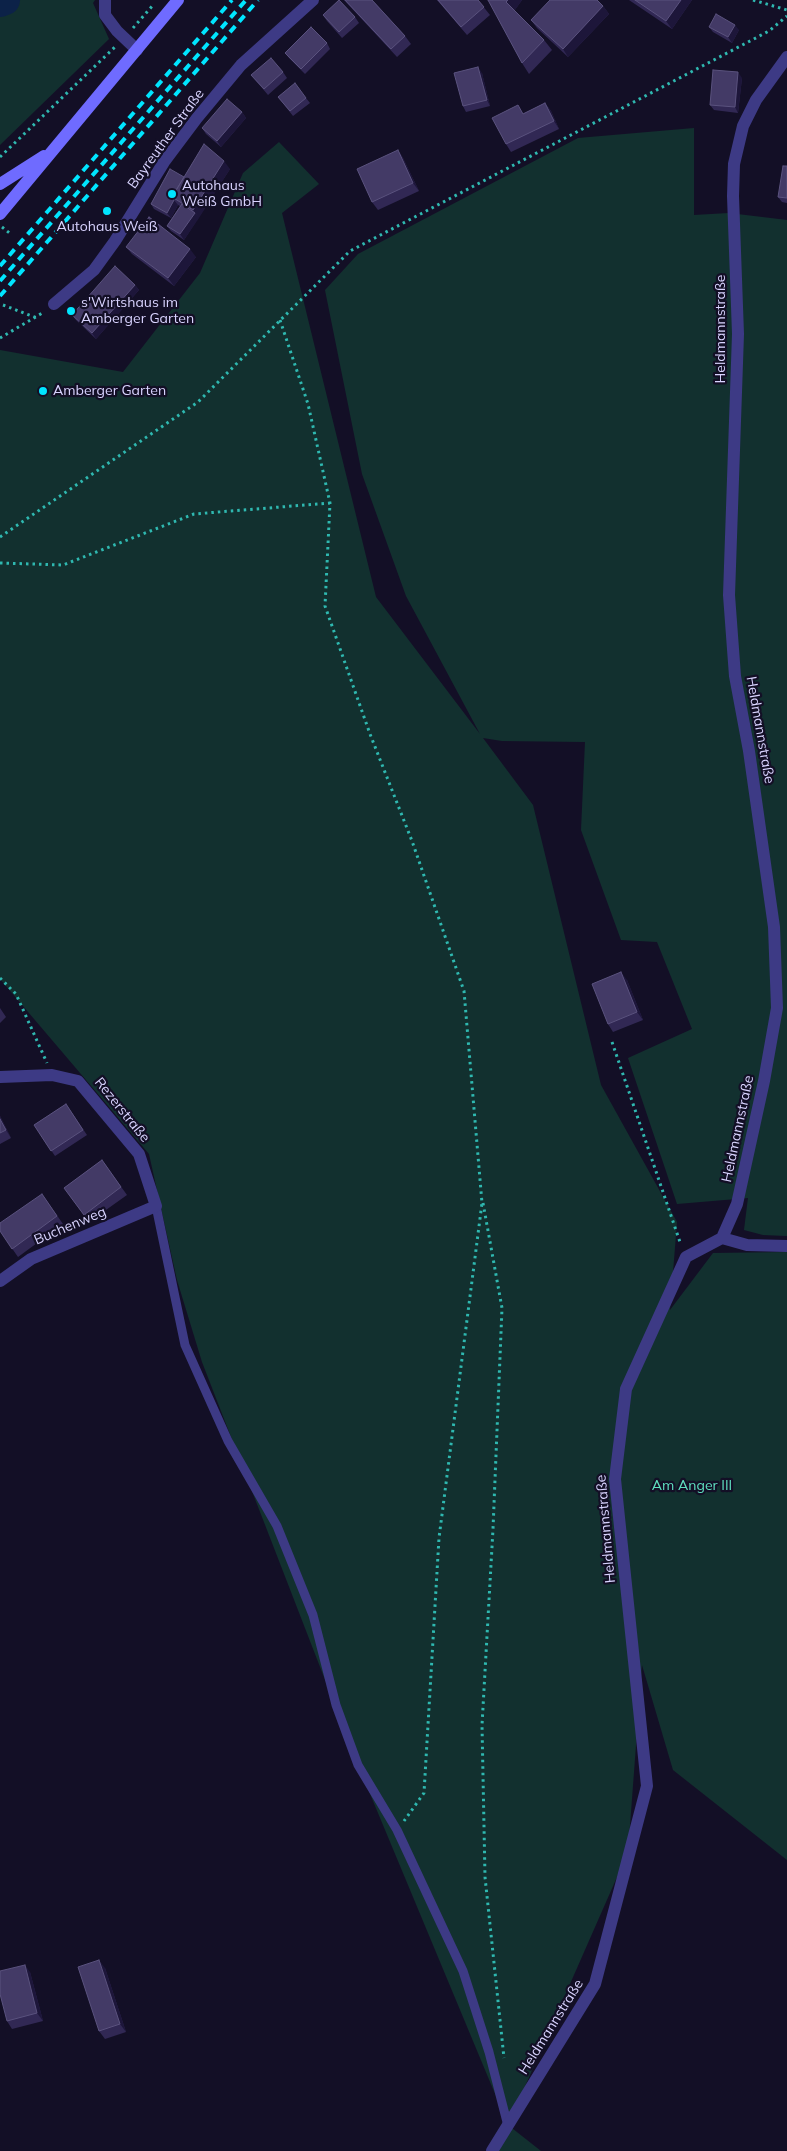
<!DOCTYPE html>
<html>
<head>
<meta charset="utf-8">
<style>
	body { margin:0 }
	canvas { display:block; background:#130f26 }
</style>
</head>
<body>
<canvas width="787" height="2151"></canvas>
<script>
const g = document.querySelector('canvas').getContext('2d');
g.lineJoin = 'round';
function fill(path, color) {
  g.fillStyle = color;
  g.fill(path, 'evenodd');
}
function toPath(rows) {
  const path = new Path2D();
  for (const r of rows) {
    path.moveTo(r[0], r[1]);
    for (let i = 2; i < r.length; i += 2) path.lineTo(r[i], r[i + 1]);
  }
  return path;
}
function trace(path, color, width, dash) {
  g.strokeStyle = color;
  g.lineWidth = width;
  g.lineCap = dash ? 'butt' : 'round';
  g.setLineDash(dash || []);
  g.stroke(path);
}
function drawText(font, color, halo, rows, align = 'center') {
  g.font = font + ' Mulish,sans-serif';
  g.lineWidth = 4.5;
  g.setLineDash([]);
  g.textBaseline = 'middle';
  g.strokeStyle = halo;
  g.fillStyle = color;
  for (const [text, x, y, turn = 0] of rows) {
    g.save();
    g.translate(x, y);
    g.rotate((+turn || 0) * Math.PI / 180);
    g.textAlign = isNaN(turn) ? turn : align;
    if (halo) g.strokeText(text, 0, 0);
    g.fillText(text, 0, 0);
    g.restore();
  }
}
fill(toPath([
	[0,0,95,0,93,3,109,39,0,145],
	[694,128,694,215,729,213,787,220,787,1236,763,1235,744,1230,748,1198,677,1204,628,1058,692,1029,657,942,621,940,581,830,585,742,502,741,483,738,533,805,601,1085,677,1222,670,1310,713,1253,787,1252,787,1860,673,1770,642,1665,628,1852,508,2125,541,2151,492,2151,508,2125,358,1765,202,1362,177,1280,149,1154,0,979,0,350,123,372,200,273,243,173,279,142,319,184,282,213,376,597,480,734,406,596,362,474,325,290,358,254,578,138]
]), '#12302f');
trace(toPath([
	[0,2,5,0]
]), '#0c2248', 30);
trace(toPath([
	[753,0,787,10],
	[133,28,154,4],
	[0,157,115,47],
	[2,227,12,235],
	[3,305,37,318],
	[280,320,308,404,330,503,325,606,370,734,412,841,464,991,482,1203,439,1538,424,1793,404,1821],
	[0,338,44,312],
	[0,537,198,402,350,251,769,31,787,16],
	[0,563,63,565,194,514,330,503],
	[0,978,16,994,47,1063],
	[612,1042,681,1245],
	[483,1203,502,1308,493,1529,482,1725,485,1877,504,2058]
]), '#2fb8b0', 3, [2.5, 4]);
trace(toPath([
	[156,1206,185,1345,228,1441,277,1526,313,1615,336,1705,358,1765,397,1830,463,1971,489,2052,508,2126]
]), '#3d3a85', 9);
trace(toPath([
	[105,0,105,15,117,31,137,50],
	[54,304,94,270,115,241,164,162,197,118,241,65,313,0],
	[0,1077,52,1075,78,1081,139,1154,156,1206,31,1259,0,1281],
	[722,1238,747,1245,787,1246],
	[492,2151,595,1984,647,1786,615,1479,626,1389,686,1257,722,1238,737,1204,764,1081,777,1008,774,927,749,751,735,676,729,595,738,334,733,196,734,164,743,126,756,100,787,57]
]), '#3d3a85', 12);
trace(toPath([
	[0,184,44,156],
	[0,214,178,0]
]), '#6f6bff', 12);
trace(toPath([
	[0,266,232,0],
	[0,281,246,0],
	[0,296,258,0]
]), '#00e5ff', 4, [8, 6]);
fill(toPath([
	[344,0,372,0,405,36,411,44,397,57],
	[437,0,478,0,490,15,467,35],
	[488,0,522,0,514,11,544,40,552,50,529,74,522,63],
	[629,0,692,0,672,29],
	[603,6,609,14,568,57,537,28,531,20],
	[323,15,355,17,359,23,342,38,327,21],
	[709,27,739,30,732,43,713,32],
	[327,43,330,49,305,74,289,58,285,53],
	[283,72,287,78,268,95,251,75],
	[482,73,490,106,466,112,463,106],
	[742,78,738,113,714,110,710,105],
	[278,97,306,98,310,103,293,116],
	[545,103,551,111,559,129,511,152,506,144,524,113],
	[242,112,246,118,221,147,206,134,202,128],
	[398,150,403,158,419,191,378,210,372,202],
	[787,166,787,203,782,202,778,197],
	[230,169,184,240,171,231,167,226,180,206,178,205,171,218,154,209,151,204,184,177],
	[126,247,196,257,174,286,132,254],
	[135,285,139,290,96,339,76,320,72,315],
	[627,980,643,1020,613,1032,608,1024],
	[0,1008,6,1017,0,1023],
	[66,1104,87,1135,55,1156,34,1125],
	[0,1116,11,1138,0,1144],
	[102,1160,127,1195,89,1222,64,1188],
	[42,1194,63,1224,18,1257,0,1231],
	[105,1968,126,2032,105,2039,99,2031],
	[30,1972,43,2021,12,2029,7,2021]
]), '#312854');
fill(toPath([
	[508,0,522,0,513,13,506,2],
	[681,0,692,0,672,29,666,21],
	[603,6,609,14,568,57,563,49],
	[735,25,739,30,732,43,728,37],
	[478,67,482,73,490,106,487,100],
	[738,72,742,78,738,113,735,107],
	[545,103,551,111,559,129,554,121],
	[242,112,246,118,221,147,217,141],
	[398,150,403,158,419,191,413,183],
	[224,161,230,169,199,218,193,210],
	[174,200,178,205,171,218,167,213],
	[195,213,199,218,184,240,180,234],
	[190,249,196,257,174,286,168,278],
	[135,285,139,290,96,339,92,333],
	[621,972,627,980,643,1020,637,1012],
	[0,1116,11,1138,6,1130,0,1119],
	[99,1960,105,1968,126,2032,120,2024],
	[25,1965,30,1972,43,2021,37,2013]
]), '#1d163a');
const building = toPath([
	[339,0,355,17,339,32,323,15,339,0],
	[345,0,372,0,405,36,391,49,345,0],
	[438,0,478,0,484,7,461,27,438,0],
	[488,0,508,0,506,2,544,40,522,63,488,0],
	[550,0,597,0,603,6,563,49,531,20,550,0],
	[635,0,681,0,666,21,635,0],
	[716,14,735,25,728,37,709,27,716,14],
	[311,27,327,43,301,69,285,53,311,27],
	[271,58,283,72,264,89,251,75,271,58],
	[478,67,487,100,463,106,454,73,478,67],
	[713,70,738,72,735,107,710,105,713,70],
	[295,83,306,98,290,111,278,97,295,83],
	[227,99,242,112,217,141,202,128,227,99],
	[545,103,554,121,506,144,492,118,518,105,523,114,545,103],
	[204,144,224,161,193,210,172,197,204,144],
	[398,150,413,183,372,202,357,169,398,150],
	[783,166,787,166,787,198,778,197,783,166],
	[170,169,184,177,172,197,174,200,167,213,151,204,170,169],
	[182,204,195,213,180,234,167,226,182,204],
	[149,217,190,249,168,278,126,247,149,217],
	[115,266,135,285,92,333,72,315,115,266],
	[621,972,637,1012,608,1024,592,984,621,972],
	[66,1104,83,1130,51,1151,34,1125,66,1104],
	[0,1119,6,1130,0,1133,0,1119],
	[102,1160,121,1187,84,1215,64,1188,102,1160],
	[42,1194,57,1216,12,1249,0,1231,0,1223,42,1194],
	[99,1960,120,2024,99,2031,78,1967,99,1960],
	[25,1965,37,2013,7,2021,0,1994,0,1971,25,1965]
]);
fill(building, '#433a66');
trace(building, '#5a527e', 1);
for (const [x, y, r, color] of [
	[172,194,5,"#00e5ff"],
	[107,211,5,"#00e5ff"],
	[71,311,5,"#00e5ff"],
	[43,391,5,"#00e5ff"]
]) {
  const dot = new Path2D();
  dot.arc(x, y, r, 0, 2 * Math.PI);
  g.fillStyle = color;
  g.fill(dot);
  trace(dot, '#130f26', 2);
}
drawText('14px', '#d9d4ff', '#130f26', [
	["Bayreuther Straße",166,139,-54],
	["Heldmannstraße",721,329,-90],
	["Heldmannstraße",760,730,80],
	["Rezerstraße",122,1110,51],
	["Heldmannstraße",738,1129,-78],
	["Buchenweg",70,1226,-23],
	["Heldmannstraße",606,1529,-95],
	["Heldmannstraße",551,2027,-58]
]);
drawText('14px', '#d9d4ff', '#130f26', [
	["Autohaus",182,186],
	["Weiß GmbH",182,202],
	["Autohaus Weiß",107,227,"center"],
	["s'Wirtshaus im",81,303],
	["Amberger Garten",81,319],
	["Amberger Garten",53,391]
], 'left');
drawText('14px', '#5fe0c0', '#130f26', [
	["Am Anger III",692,1486]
]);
</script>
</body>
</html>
